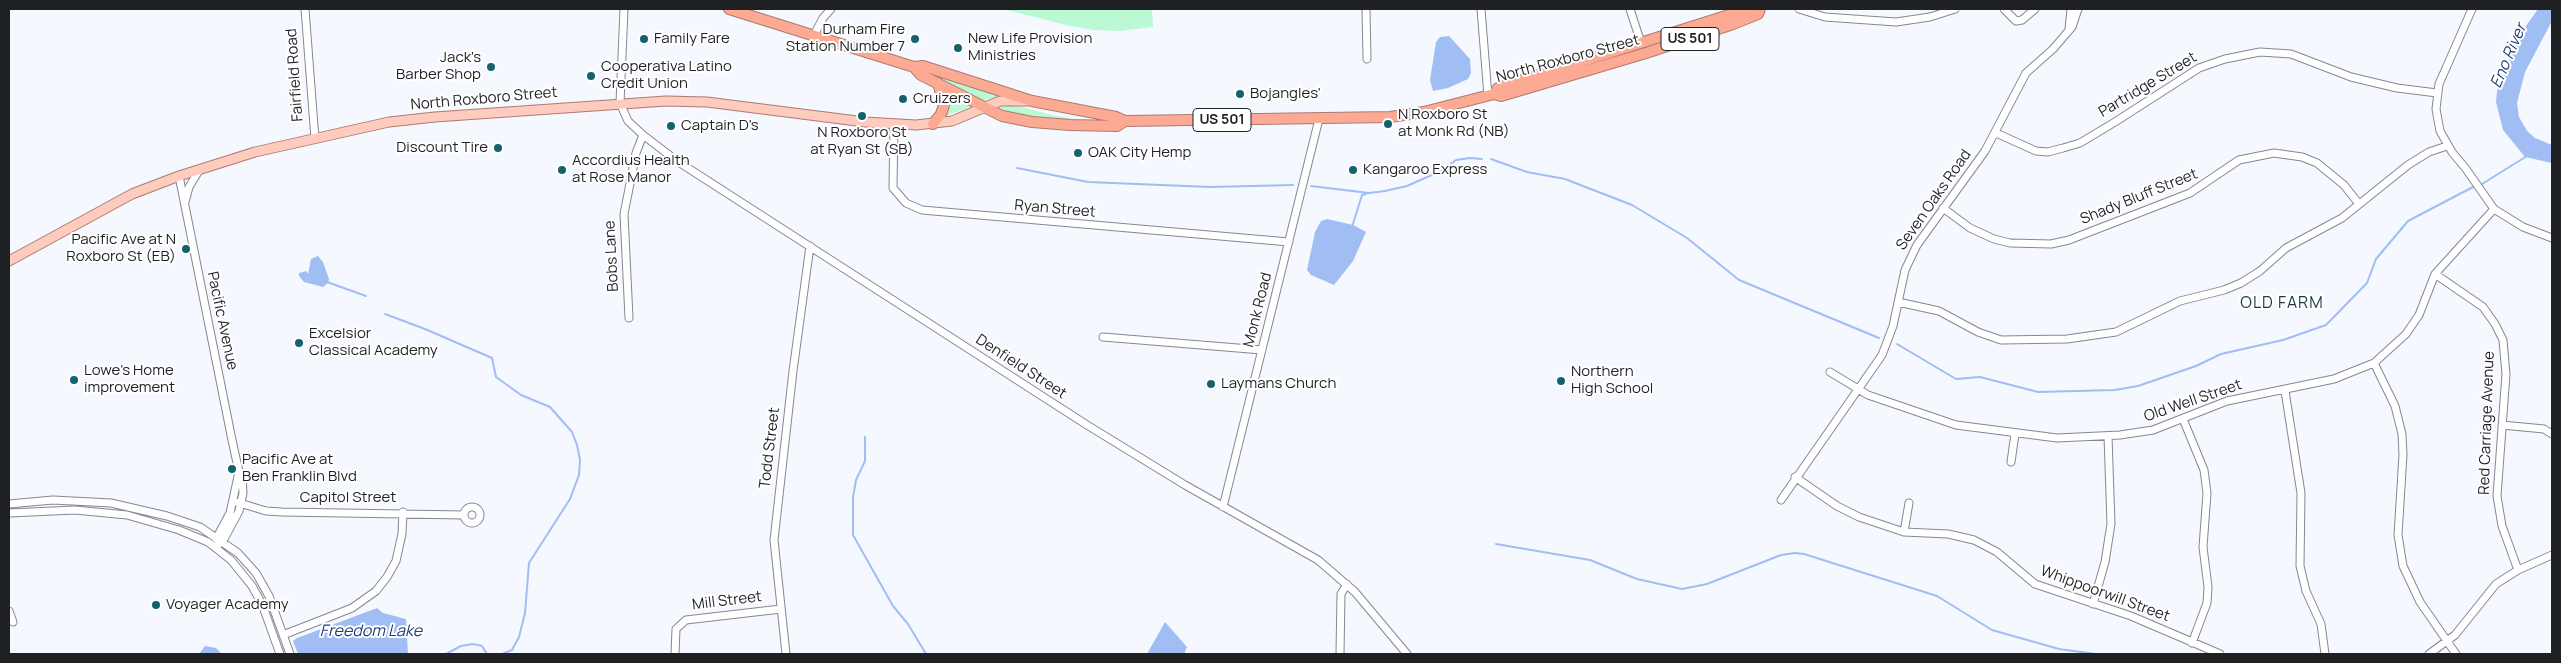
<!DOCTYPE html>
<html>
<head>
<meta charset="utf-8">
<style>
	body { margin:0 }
	#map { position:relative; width:2561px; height:663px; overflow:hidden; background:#f6f8ff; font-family:Manrope,sans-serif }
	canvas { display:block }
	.frame { position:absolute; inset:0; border:10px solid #1f2024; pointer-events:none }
</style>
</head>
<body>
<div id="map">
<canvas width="2561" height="663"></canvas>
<div class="frame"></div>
</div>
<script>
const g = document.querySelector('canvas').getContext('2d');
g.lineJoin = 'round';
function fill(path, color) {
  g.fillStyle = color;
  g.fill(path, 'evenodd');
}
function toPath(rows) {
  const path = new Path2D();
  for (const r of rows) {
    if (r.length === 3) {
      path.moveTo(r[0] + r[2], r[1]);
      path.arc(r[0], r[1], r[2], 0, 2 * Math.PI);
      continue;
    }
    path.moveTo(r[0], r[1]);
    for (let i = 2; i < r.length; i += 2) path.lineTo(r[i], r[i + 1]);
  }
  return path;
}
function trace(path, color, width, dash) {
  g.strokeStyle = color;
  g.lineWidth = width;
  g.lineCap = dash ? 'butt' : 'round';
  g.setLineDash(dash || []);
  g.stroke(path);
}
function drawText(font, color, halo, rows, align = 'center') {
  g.font = font + ' Manrope,sans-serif';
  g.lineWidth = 4;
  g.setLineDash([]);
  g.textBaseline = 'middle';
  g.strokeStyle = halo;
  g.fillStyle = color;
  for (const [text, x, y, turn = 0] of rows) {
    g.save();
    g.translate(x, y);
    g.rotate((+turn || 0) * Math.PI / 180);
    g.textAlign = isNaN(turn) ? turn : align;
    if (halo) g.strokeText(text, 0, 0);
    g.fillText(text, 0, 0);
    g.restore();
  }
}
fill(toPath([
	[1003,9,1152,9,1153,27,1120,31,1094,30,1070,26],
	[931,72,1001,96,982,101,930,74],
	[946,93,971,106,971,107,945,116],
	[1004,105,1014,105,1052,115,1091,122,1031,119,995,108]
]), '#baf9d4');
fill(toPath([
	[2538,9,2552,9,2552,21,2525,72,2517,103,2519,117,2527,131,2535,138,2552,145,2552,163,2525,157,2503,130,2496,102,2497,91,2511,55,2521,33],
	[1449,36,1470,59,1471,73,1468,79,1448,88,1433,91,1430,80,1436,42,1440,37],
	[1327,219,1353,225,1366,232,1353,261,1334,285,1311,275,1307,270,1315,232,1321,221],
	[318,256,323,262,329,279,328,283,323,287,304,282,299,276,299,273,306,271,308,274,311,259],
	[377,608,383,613,406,619,408,654,298,654,293,641,297,638],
	[1165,622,1187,647,1184,654,1147,654],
	[205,646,216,648,222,654,199,654]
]), '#a0bdf4');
trace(toPath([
	[1491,159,1527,172,1565,179,1632,205,1687,238,1739,280,1879,338],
	[1017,168,1088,182,1210,187,1293,185],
	[2482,184,2527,156],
	[1311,186,1369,193,1385,191,1407,186,1443,170,1456,160,1470,158,1482,159],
	[1352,227,1362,195,1366,194],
	[327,282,366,296],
	[385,314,425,329,492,358,496,377,521,395,550,407,572,432,577,445,580,460,579,475,570,499,529,563,525,613,519,637,512,650,502,654],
	[1897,344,1956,379,1980,377,2038,392,2115,390,2138,386,2196,366,2221,354,2283,340,2326,325,2367,283,2376,259,2408,221,2473,187],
	[865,437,865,461,856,480,853,497,853,535,893,606,908,624,926,654],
	[1496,544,1590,560,1637,579,1682,589,1707,584,1781,555,1795,553,1804,554,1937,596,1992,630,2059,649,2096,654],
	[446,654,461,646,473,644,482,646,487,654],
	[1120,654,1134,654]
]), '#a0bdf4', 2);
const minor = toPath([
	[305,9,315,139],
	[624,9,620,103,628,121,643,135,677,161,1087,425,1185,485,1318,560,1355,592,1407,654],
	[1366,9,1367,59],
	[1481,9,1488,96],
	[1630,9,1641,43],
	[1799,9,1825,17,1896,22,1930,17,1955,9],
	[2004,9,2016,21,2022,20,2035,9],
	[2472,9,2439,84,2436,109,2440,131,2452,152,2466,169,2494,209,2523,227,2552,238],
	[2069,29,2071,9],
	[814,35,823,18,831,9],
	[894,124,893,188,906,203,922,210,1289,242],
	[1996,133,2036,151,2048,152,2063,148,2080,143,2115,122,2199,68,2225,59,2260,52,2291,54,2351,77,2397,88,2437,93],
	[179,176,232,440,239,472,242,476,243,493,239,511,223,541,215,547],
	[185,202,189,187,200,169],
	[1943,208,1970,228,1994,239,2010,243,2051,244,2069,240,2190,193,2239,160,2274,153,2302,157,2317,163,2344,185,2359,204],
	[2435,274,2483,307,2495,324,2503,340,2506,374,2497,496,2502,526,2518,570],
	[1898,302,1939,311,1978,332,2001,340,2067,339,2116,332,2180,301,2224,290,2241,283,2260,271,2286,248,2342,218,2408,165,2429,152,2447,146],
	[629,318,624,214,636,153,643,135],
	[1103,337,1262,350],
	[2374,363,2395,406,2402,434,2403,455,2398,535,2403,566,2420,602,2456,654],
	[1830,372,1868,395,1956,425,2057,438,2120,435,2153,430,2227,401,2334,379,2374,363,2406,334,2419,315,2435,274,2494,209],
	[2285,391,2301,493,2300,566,2306,591,2321,624,2325,654],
	[2183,419,2204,470,2207,493,2203,547,2208,587,2207,603,2192,643],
	[2502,425,2544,429,2552,434],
	[2011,462,2015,434],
	[1795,477,1837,506,1859,517,1904,532,1948,534,1974,540,1997,552,2035,584,2131,616,2220,654],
	[1781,500,1882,355,1893,326,1905,270,1917,245,1985,151,2026,73,2053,49,2072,27,2078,9],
	[233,501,266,511,282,512,464,515],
	[9,504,53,500,111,503,167,516,200,527,238,553,256,573,269,596,290,654],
	[1223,507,1319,119],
	[472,515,8],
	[9,513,75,510,127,515,179,530,208,542,231,560,252,586,262,604,280,654],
	[1904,532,1909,503],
	[216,539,230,513,239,472],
	[2093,604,2105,562,2111,524,2108,436],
	[9,611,13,622],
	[283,635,352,608,376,591,387,577,396,561,402,534,403,512],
	[675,654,676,629,686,620,781,609],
	[786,654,774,540,793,371,810,246],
	[1340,654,1341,594,1347,584],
	[2429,654,2455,635,2496,584,2518,570,2552,555]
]);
const major = toPath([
	[9,261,132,194,179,176,255,152,389,122,435,117,666,101,707,102,865,122,916,125,952,121,1000,101,1027,101]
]);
const highway = toPath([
	[729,9,914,67,921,75,1002,116,1032,122,1070,125,1117,126,1125,121],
	[914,67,923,66,1032,101,1116,117,1125,121,1390,117,1424,112,1494,94,1501,96,1646,53,1733,24,1758,14,1760,9],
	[1494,94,1498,88,1748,9],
	[933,124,941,114,944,105,938,83]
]);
trace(minor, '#858792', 9);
trace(major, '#af7a6d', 11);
trace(highway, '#af7a6d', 12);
trace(minor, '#fff', 7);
trace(major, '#fdccbf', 9);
trace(highway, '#fcaa94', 10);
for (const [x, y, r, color] of [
	[644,39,5,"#14626c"],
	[915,39,5,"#14626c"],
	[958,48,5,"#14626c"],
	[491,67,5,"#14626c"],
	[591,76,5,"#14626c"],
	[1240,94,5,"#14626c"],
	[903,99,5,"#14626c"],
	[862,116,5,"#14626c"],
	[1388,124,5,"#14626c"],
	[671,126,5,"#14626c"],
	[498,148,5,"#14626c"],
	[1078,153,5,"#14626c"],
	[562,170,5,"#14626c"],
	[1353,170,5,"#14626c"],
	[186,249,5,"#14626c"],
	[299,343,5,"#14626c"],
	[74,380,5,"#14626c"],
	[1561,381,5,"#14626c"],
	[1211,384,5,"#14626c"],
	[232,469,5,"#14626c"],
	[156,605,5,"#14626c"]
]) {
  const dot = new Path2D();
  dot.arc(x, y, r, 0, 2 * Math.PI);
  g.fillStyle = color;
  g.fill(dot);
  trace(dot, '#fff', 2);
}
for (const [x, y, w] of [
	[1690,39,58],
	[1222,120,58]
]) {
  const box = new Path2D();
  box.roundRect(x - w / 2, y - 11.5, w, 23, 4);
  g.fillStyle = '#fff';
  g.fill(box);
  trace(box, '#1f2024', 1);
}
drawText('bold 14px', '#1f2024', null, [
	["US 501",1690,39],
	["US 501",1222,120]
]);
drawText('15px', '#1f2024', '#fff', [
	["Durham Fire",905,30,"right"],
	["Station Number 7",905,47,"right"],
	["Family Fare",654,39],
	["New Life Provision",968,39],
	["Ministries",968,56],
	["Jack's",481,58,"right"],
	["Barber Shop",481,75,"right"],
	["Cooperativa Latino",601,67],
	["Credit Union",601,84],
	["Bojangles'",1250,94],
	["Cruizers",913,99],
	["N Roxboro St",1398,115],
	["at Monk Rd (NB)",1398,132],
	["Captain D's",681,126],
	["N Roxboro St",862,133,"center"],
	["at Ryan St (SB)",862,150,"center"],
	["Discount Tire",488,148,"right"],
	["OAK City Hemp",1088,153],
	["Accordius Health",572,161],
	["at Rose Manor",572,178],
	["Kangaroo Express",1363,170],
	["Pacific Ave at N",176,240,"right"],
	["Roxboro St (EB)",176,257,"right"],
	["Excelsior",309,334],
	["Classical Academy",309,351],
	["Lowe's Home",84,371],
	["improvement",84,388],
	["Northern",1571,372],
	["High School",1571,389],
	["Laymans Church",1221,384],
	["Pacific Ave at",242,460],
	["Ben Franklin Blvd",242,477],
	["Voyager Academy",166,605]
], 'left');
drawText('15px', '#1f2024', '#fff', [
	["North Roxboro Street",1568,59,-15],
	["Fairfield Road",295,75,-94],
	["Partridge Street",2148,85,-31],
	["North Roxboro Street",484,99,-5],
	["Shady Bluff Street",2139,197,-22],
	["Seven Oaks Road",1934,200,-55],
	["Ryan Street",1055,209,5],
	["Bobs Lane",612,256,-93],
	["Monk Road",1258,310,-76],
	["Pacific Avenue",222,321,78],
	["Denfield Street",1021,367,33],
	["Old Well Street",2193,401,-19],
	["Red Carriage Avenue",2487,423,-88],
	["Todd Street",770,448,-83],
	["Capitol Street",348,498],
	["Whippoorwill Street",2105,594,20],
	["Mill Street",727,601,-7]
]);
drawText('italic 16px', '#1e3d7d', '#fff', [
	["Eno River",2509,56,-67],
	["Freedom Lake",371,632]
]);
g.letterSpacing = '1px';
drawText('16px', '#193b40', '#fff', [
	["OLD FARM",2282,304]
]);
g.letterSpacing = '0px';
</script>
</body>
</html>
